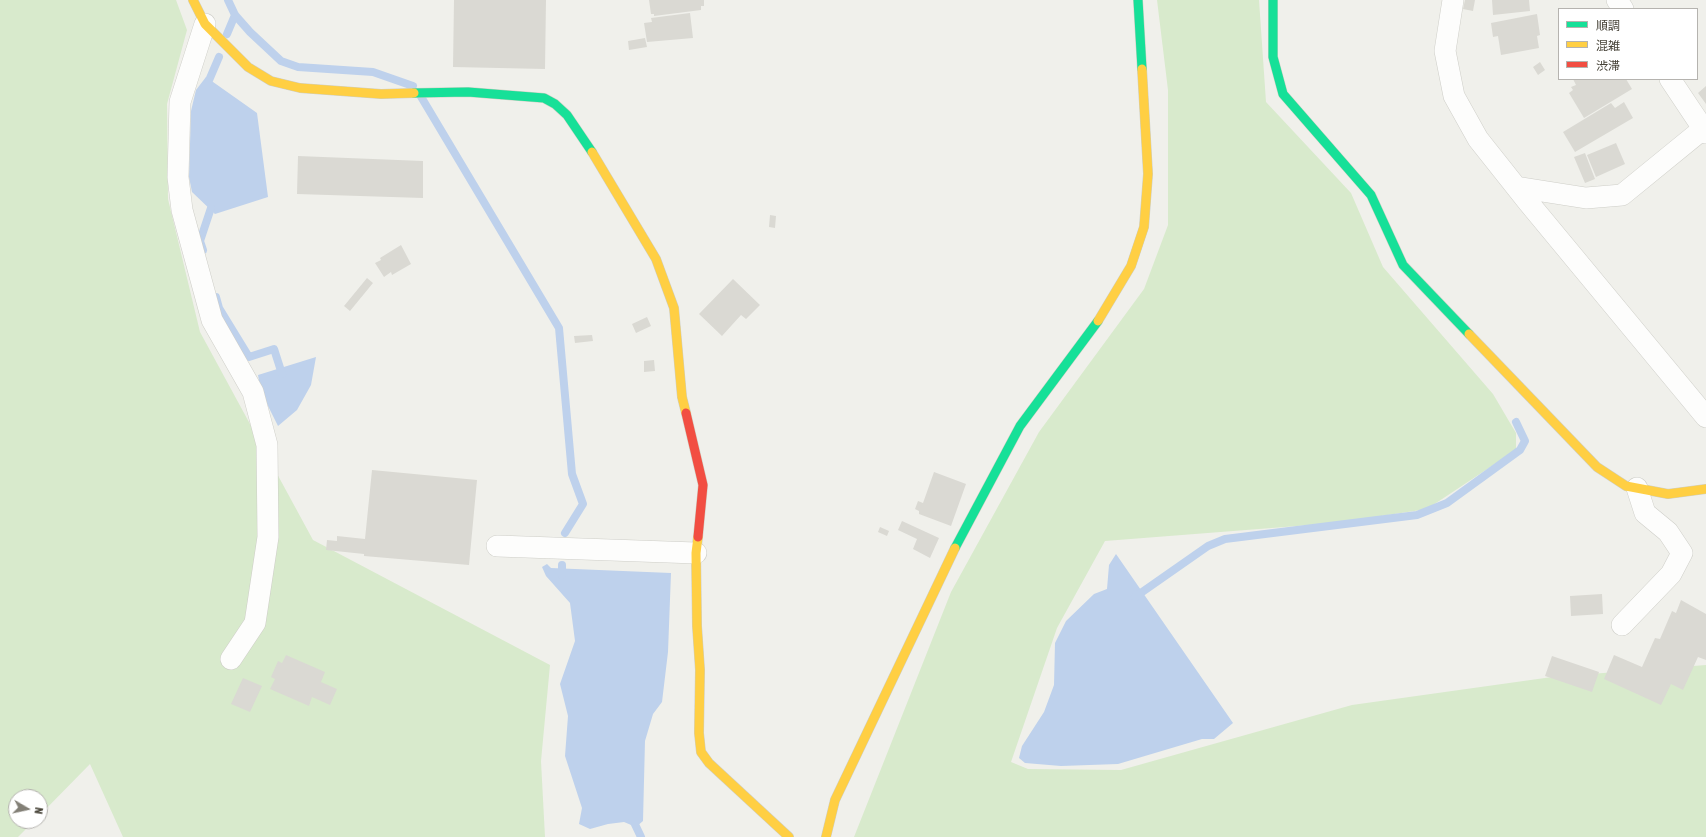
<!DOCTYPE html>
<html>
<head>
<meta charset="utf-8">
<style>
	body { margin:0 }
	#map { position:relative; width:1706px; height:837px; overflow:hidden; background:#f0f0eb; font-family:"Asap Condensed","Noto Sans JP",sans-serif }
	canvas { display:block }
	.legend { position:absolute; left:1558px; top:8px; width:140px; height:72px; box-sizing:border-box; background:#fff; border:1px solid #b5b3af; margin:0; padding:5px 7px; list-style:none; font-size:12px; color:#464237 }
	.legend li { display:flex; align-items:center; gap:8px; height:20px }
	.legend b { width:20px; border:1px solid #b5b3af }
	.north { position:absolute; left:8px; top:789px; width:40px; height:40px; box-sizing:border-box; background:#fff; border:1px solid #b5b3af; border-radius:50%; rotate:99deg; font-size:11px; font-weight:700; line-height:16px; text-align:center; color:#464237 }
	.north::after { content:''; display:block; margin:auto; width:14px; height:18px; background:#827f76; clip-path:polygon(50% 0,100% 100%,50% 72%,0 100%) }
</style>
</head>
<body>
<div id="map">
<canvas width="1706" height="837"></canvas>
<ul class="legend">
<li><b style="height:5px;background:#16e098"></b>順調</li>
<li><b style="height:5px;background:#ffcf43"></b>混雑</li>
<li><b style="height:5px;background:#f24e42"></b>渋滞</li>
</ul>
<div class="north">N</div>
</div>
<script>
const g = document.querySelector('canvas').getContext('2d');
g.lineJoin = 'round';
function fill(path, color) {
  g.fillStyle = color;
  g.fill(path, 'evenodd');
}
function toPath(rows) {
  const path = new Path2D();
  for (const r of rows) {
    path.moveTo(r[0], r[1]);
    for (let i = 2; i < r.length; i += 2) path.lineTo(r[i], r[i + 1]);
  }
  return path;
}
function trace(path, color, width, dash) {
  g.strokeStyle = color;
  g.lineWidth = width;
  g.lineCap = dash ? 'butt' : 'round';
  g.setLineDash(dash || []);
  g.stroke(path);
}
fill(toPath([
	[0,0,176,0,187,30,167,104,168,199,200,332,313,540,550,665,541,761,545,837,123,837,90,764,40,815,40,797,16,797,16,821,34,821,18,837,0,837],
	[1157,0,1259,0,1266,102,1351,193,1383,267,1493,394,1516,433,1516,450,1427,509,1336,523,1105,541,1057,628,1011,762,1028,769,1121,770,1352,705,1552,677,1706,665,1706,837,854,837,951,592,1039,432,1144,289,1168,225,1168,90]
]), '#d8eacc');
fill(toPath([
	[206,77,257,113,268,197,215,214,192,192,189,177,191,111,196,90],
	[316,357,311,385,297,410,278,426,261,392,258,375],
	[1116,554,1233,723,1214,739,1202,739,1118,764,1061,766,1025,763,1019,758,1022,746,1044,712,1054,685,1055,643,1066,621,1094,594,1107,589,1109,565],
	[547,564,551,568,671,573,668,652,662,702,653,714,645,741,643,821,636,827,624,822,608,824,590,829,579,824,582,808,565,756,568,716,560,684,575,641,570,603,546,576,542,567]
]), '#bed1ec');
trace(toPath([
	[228,0,235,15,250,32,281,61,298,67,373,72,413,86],
	[227,34,235,15],
	[207,85,219,57],
	[420,95,559,328,572,474,583,504,565,533],
	[203,250,200,241,211,208],
	[216,297,219,308,249,357,274,349,282,374],
	[562,575,562,565],
	[1135,597,1208,546,1225,539,1417,515,1447,503,1520,450,1525,441,1516,422],
	[632,818,641,837]
]), '#bed1ec', 8);
fill(toPath([
	[454,0,546,0,545,69,453,67],
	[649,0,704,0,704,6,701,6,701,10,654,16,654,14,651,14],
	[1465,0,1475,0,1473,11,1463,9],
	[1492,0,1529,0,1530,11,1493,15],
	[690,13,693,38,647,42,644,23,652,22,651,18],
	[1537,14,1540,35,1537,36,1539,48,1501,55,1498,36,1493,37,1491,23],
	[645,38,647,47,629,50,628,41],
	[1540,62,1545,70,1538,75,1533,67],
	[1573,79,1626,79,1632,89,1584,118,1569,93,1573,90,1571,87,1576,85],
	[1706,86,1706,104,1698,93],
	[1624,102,1633,118,1575,152,1563,132,1611,103,1615,108],
	[1616,143,1625,164,1596,177,1587,155],
	[1585,153,1595,179,1585,183,1574,157],
	[298,156,423,161,423,198,297,194],
	[770,215,776,216,775,228,769,227],
	[401,245,411,264,392,275,391,272,384,277,375,263,381,260,380,258],
	[367,278,373,283,350,311,344,306],
	[733,279,760,305,746,319,741,315,722,336,699,314],
	[647,317,651,326,636,333,632,324],
	[592,335,593,341,575,343,574,336],
	[654,360,655,371,644,372,644,361],
	[372,470,477,480,469,565,364,556,364,554,326,550,327,540,337,541,337,536,365,539],
	[934,472,966,484,951,526,919,514,919,511,915,509,918,501,923,503],
	[902,521,939,538,930,558,913,549,917,539,898,530],
	[880,527,889,531,887,536,878,532],
	[1602,594,1603,614,1571,616,1570,596],
	[1681,600,1706,614,1706,660,1698,657,1683,690,1671,684,1661,705,1604,679,1614,655,1642,667,1655,638,1660,639,1672,611,1676,613],
	[286,655,325,672,321,682,337,689,330,705,312,697,309,706,270,689,275,679,271,677,278,661,282,663],
	[1552,656,1599,672,1592,692,1545,676],
	[243,678,262,686,250,712,231,704]
]), '#dad9d3');
const street = toPath([
	[1453,0,1445,51,1454,96,1478,139,1528,202,1706,417],
	[1617,0,1623,9],
	[205,24,180,102,178,177,182,210,212,320,253,392,267,445,268,537,255,623,231,659],
	[1670,79,1706,133],
	[1516,187,1586,198,1622,195,1703,129],
	[497,546,696,553],
	[1622,625,1671,574,1682,553,1668,532,1645,513,1637,488]
]);
const fast = toPath([
	[1138,0,1142,69],
	[1273,0,1273,57,1283,94,1371,195,1403,265,1469,334],
	[414,93,468,92,544,98,555,104,567,115,592,152],
	[955,548,1020,426,1098,321]
]);
const slow = toPath([
	[193,0,205,24,248,67,271,81,300,88,381,94,414,93],
	[592,152,656,259,674,308,682,397,686,413],
	[1098,321,1131,266,1144,227,1148,174,1142,69],
	[1469,334,1597,467,1626,486,1668,494,1706,489],
	[698,537,696,553,697,626,700,670,699,733,701,752,709,763,789,837],
	[826,837,835,800,955,548]
]);
const jam = toPath([
	[686,413,703,485,698,537]
]);
trace(street, '#cecec8', 22);
trace(fast, '#cecec2', 10);
trace(slow, '#cecec2', 10);
trace(jam, '#cecec2', 10);
trace(street, '#fdfdfc', 21);
trace(fast, '#16e098', 9);
trace(slow, '#ffcf43', 9);
trace(jam, '#f24e42', 9);
</script>
</body>
</html>
